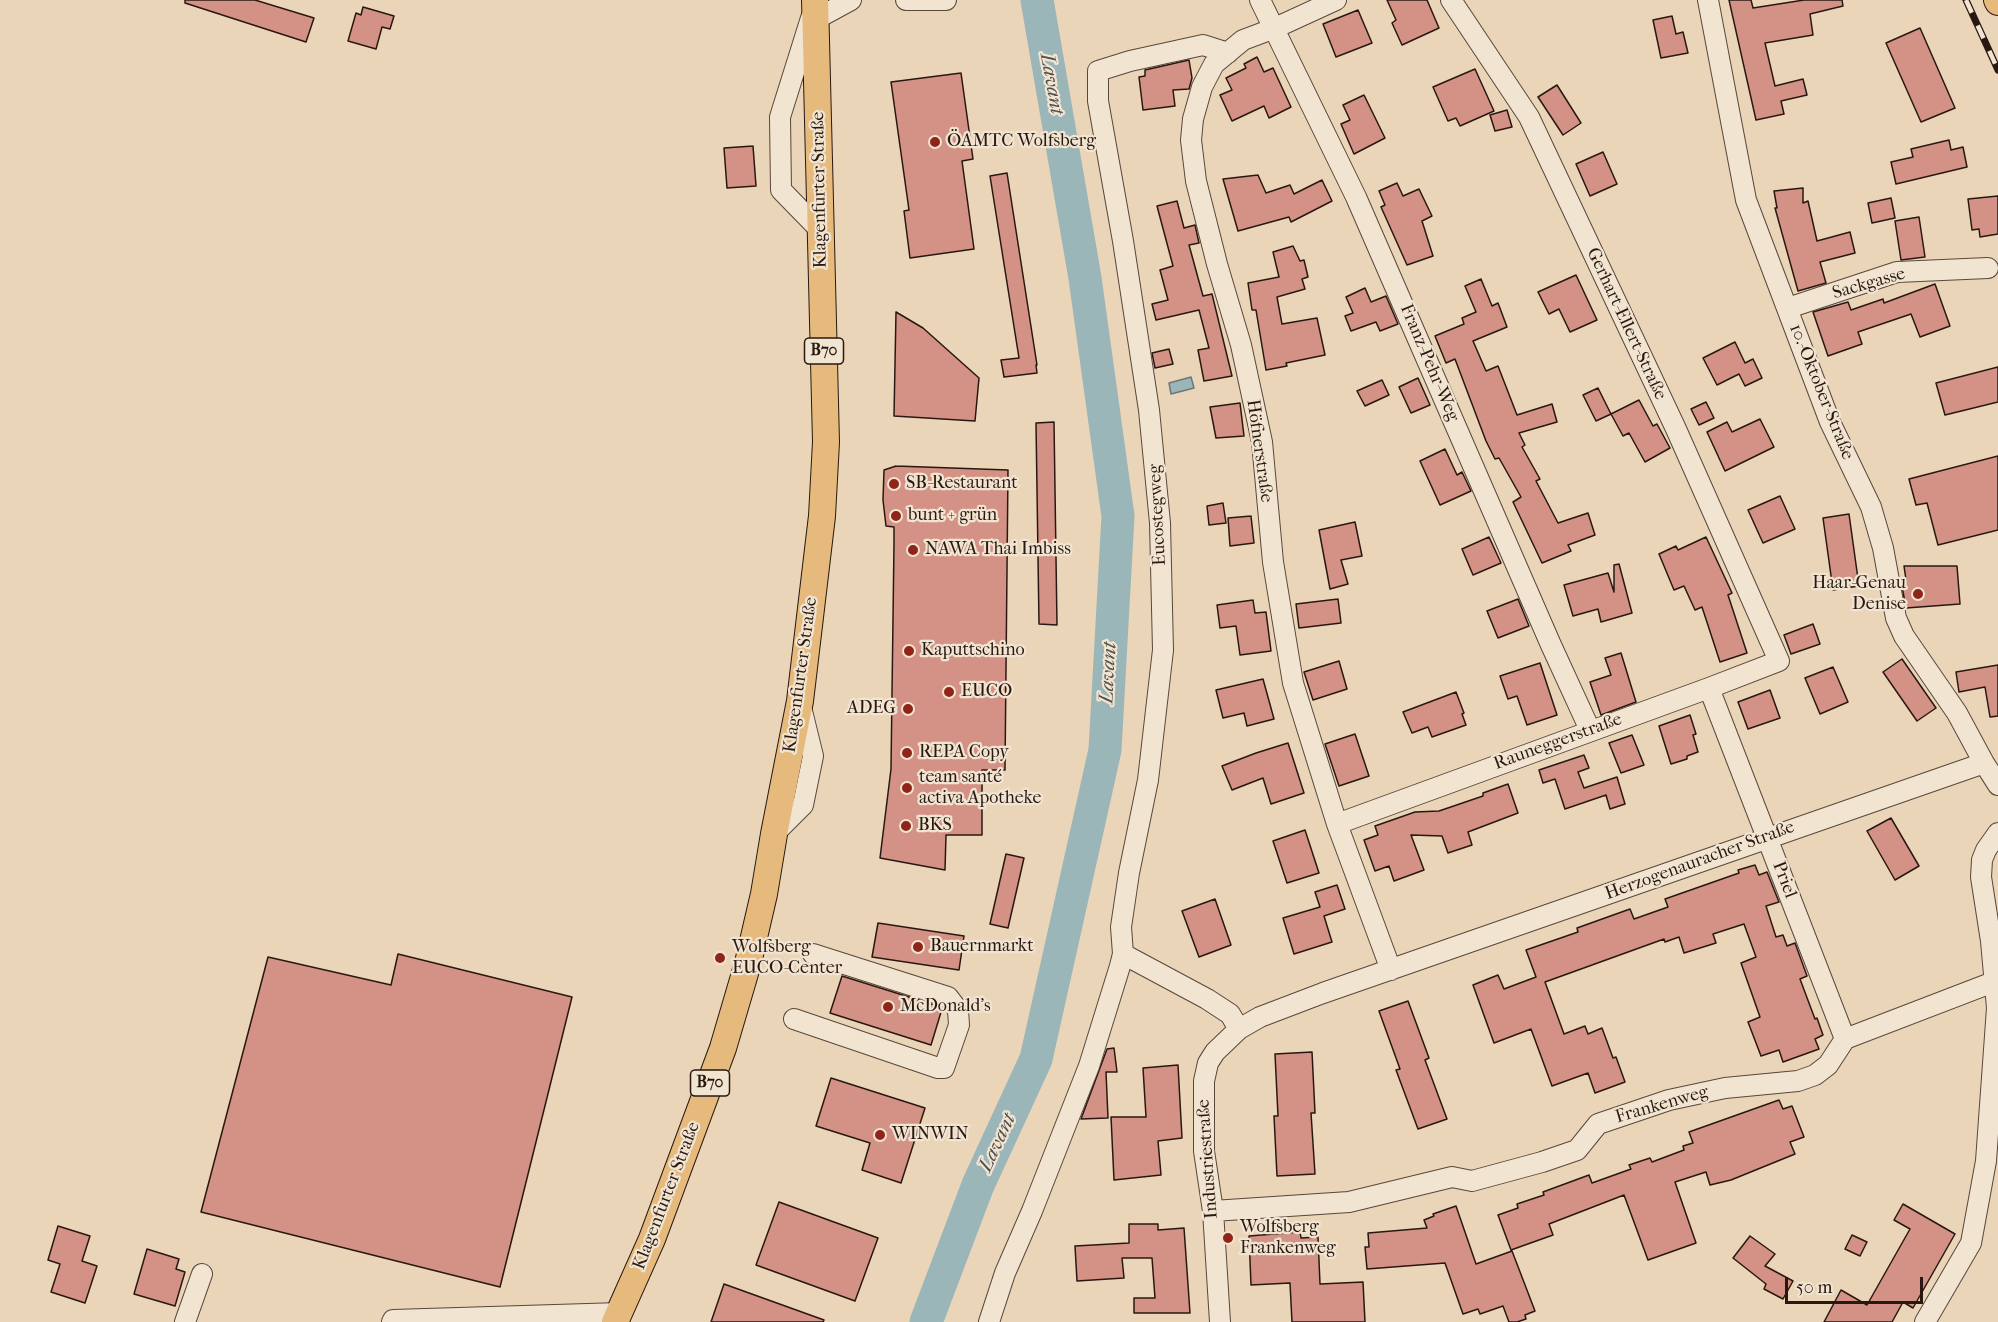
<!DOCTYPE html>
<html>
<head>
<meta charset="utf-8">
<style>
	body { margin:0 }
	#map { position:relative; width:1998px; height:1322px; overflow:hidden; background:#ead5b8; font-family:"IM FELL French Canon",serif }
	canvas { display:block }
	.scale { position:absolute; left:1785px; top:1277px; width:138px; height:27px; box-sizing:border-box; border:3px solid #281811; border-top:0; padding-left:8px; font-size:18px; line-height:21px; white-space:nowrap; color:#281811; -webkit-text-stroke:4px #f1e4d1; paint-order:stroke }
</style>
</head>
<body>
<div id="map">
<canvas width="1998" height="1322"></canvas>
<div class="scale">50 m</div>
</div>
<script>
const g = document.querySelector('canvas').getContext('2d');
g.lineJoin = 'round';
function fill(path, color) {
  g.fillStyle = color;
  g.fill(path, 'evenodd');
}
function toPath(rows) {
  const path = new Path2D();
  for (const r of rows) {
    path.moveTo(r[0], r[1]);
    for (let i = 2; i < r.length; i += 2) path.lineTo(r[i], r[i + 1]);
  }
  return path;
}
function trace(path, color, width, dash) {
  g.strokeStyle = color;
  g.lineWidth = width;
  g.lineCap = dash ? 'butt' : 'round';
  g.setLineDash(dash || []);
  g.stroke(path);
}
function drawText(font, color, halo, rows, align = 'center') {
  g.font = font + ' "IM FELL French Canon",serif';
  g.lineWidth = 4.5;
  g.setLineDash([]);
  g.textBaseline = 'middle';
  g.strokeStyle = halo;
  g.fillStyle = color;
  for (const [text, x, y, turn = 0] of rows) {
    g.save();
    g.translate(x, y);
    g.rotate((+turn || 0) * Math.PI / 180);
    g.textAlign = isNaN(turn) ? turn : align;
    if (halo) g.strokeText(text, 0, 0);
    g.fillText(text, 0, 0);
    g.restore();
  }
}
const water = toPath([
	[1191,377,1194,388,1171,394,1169,383,1191,377]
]);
fill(water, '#9bb6b9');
trace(water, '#6d7776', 1.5);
trace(toPath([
	[926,1322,978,1185,1036,1059,1105,750,1118,516,1085,278,1037,0]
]), '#9bb6b9', 33);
const building = toPath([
	[185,0,255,0,314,18,306,42,185,3,185,0],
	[1387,0,1427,0,1439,28,1402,45,1392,23,1396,20,1387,0],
	[1729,0,1751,0,1753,8,1804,0,1842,0,1843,6,1810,14,1813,35,1765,43,1775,86,1803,79,1807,95,1781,101,1784,114,1756,120,1729,0],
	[363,7,394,16,390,29,382,27,376,49,348,41,356,13,361,15,363,7],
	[1358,10,1372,43,1336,57,1323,24,1358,10],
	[1672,16,1676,34,1683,32,1688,53,1661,58,1653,20,1672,16],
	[1920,28,1955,108,1921,122,1886,43,1920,28],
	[1257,57,1264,72,1273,68,1291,107,1269,118,1264,106,1232,121,1220,95,1232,90,1226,78,1246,68,1244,64,1257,57],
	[1189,60,1192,78,1189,89,1173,90,1175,106,1143,110,1139,77,1145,76,1145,70,1189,60],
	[1475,69,1494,111,1460,126,1456,118,1448,121,1433,87,1475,69],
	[961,73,973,159,962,161,974,249,910,258,904,211,909,210,891,82,961,73],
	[1557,85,1581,123,1563,135,1538,97,1557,85],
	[1364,95,1385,138,1354,154,1341,124,1350,120,1343,105,1364,95],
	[1507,110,1512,127,1495,131,1490,115,1507,110],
	[1949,140,1951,150,1963,147,1967,167,1896,184,1891,162,1913,157,1911,149,1949,140],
	[753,146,756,186,727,188,724,148,753,146],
	[1603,152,1617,184,1590,196,1576,164,1603,152],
	[1007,173,1037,365,1036,365,1037,373,1004,377,1001,360,1019,358,990,176,1007,173],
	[1258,175,1266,193,1290,185,1294,194,1322,180,1332,201,1291,222,1289,217,1238,231,1223,179,1258,175],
	[1397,183,1403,196,1419,189,1432,216,1422,221,1433,256,1407,265,1381,207,1385,205,1379,191,1397,183],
	[1803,188,1803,203,1808,201,1817,241,1850,232,1855,253,1820,262,1826,283,1798,291,1775,208,1777,208,1774,191,1803,188],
	[1998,196,1998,234,1980,237,1979,229,1972,230,1968,199,1998,196],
	[1891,198,1895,218,1872,223,1868,203,1891,198],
	[1177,201,1184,228,1195,225,1199,243,1189,245,1203,296,1212,294,1232,376,1204,381,1198,350,1209,348,1199,310,1156,320,1152,304,1168,300,1160,270,1173,266,1157,206,1177,201],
	[1919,217,1925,257,1901,260,1895,221,1919,217],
	[1293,246,1300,261,1304,260,1308,277,1302,279,1305,289,1277,297,1282,324,1317,318,1325,355,1286,363,1287,366,1266,370,1256,310,1252,310,1248,283,1279,277,1273,252,1293,246],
	[1576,275,1597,320,1570,332,1559,309,1549,314,1538,292,1576,275],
	[1481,279,1492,306,1498,303,1507,327,1473,341,1486,371,1498,366,1517,415,1552,404,1557,422,1519,433,1525,445,1522,447,1540,479,1536,481,1558,523,1588,513,1595,535,1568,545,1571,551,1542,563,1513,502,1521,497,1499,458,1495,459,1486,441,1455,359,1446,363,1435,336,1464,324,1462,318,1476,312,1465,286,1481,279],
	[1935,284,1950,326,1920,337,1911,314,1858,332,1862,344,1828,356,1813,312,1848,302,1851,310,1883,299,1884,303,1935,284],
	[1365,288,1371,302,1386,296,1398,324,1380,331,1376,322,1351,331,1345,316,1353,313,1346,297,1365,288],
	[896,312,923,328,979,378,975,421,894,416,896,312],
	[1735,342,1745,363,1753,359,1762,378,1745,386,1739,374,1717,385,1703,358,1735,342],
	[1169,349,1173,364,1155,368,1152,353,1169,349],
	[1998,367,1998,402,1945,415,1936,383,1998,367],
	[1418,378,1430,405,1411,413,1399,387,1418,378],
	[1382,380,1389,395,1365,406,1357,391,1382,380],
	[1598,388,1611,414,1596,421,1583,395,1598,388],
	[1639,400,1653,426,1657,424,1670,448,1645,462,1629,433,1623,436,1611,414,1639,400],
	[1706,402,1714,418,1699,425,1691,409,1706,402],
	[1240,403,1244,436,1216,438,1210,407,1240,403],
	[1760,419,1774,447,1725,471,1707,432,1727,422,1732,432,1760,419],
	[1054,422,1057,625,1039,624,1036,423,1054,422],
	[1445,449,1457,475,1462,472,1471,491,1440,505,1420,461,1445,449],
	[1998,456,1998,530,1938,545,1927,503,1916,505,1909,479,1998,456],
	[896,466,1008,470,1005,770,982,770,982,835,946,835,945,870,880,858,891,769,894,543,894,527,886,526,883,500,884,470,896,466],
	[1780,496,1795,529,1763,543,1748,510,1780,496],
	[1223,503,1226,523,1209,525,1207,506,1223,503],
	[1849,514,1859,586,1833,590,1823,518,1849,514],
	[1251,516,1254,543,1230,546,1228,518,1251,516],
	[1355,522,1362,556,1341,560,1348,584,1330,589,1319,530,1355,522],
	[1489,537,1501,563,1473,575,1462,549,1489,537],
	[1706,537,1732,593,1728,595,1747,653,1720,662,1702,607,1695,610,1684,586,1674,590,1659,554,1676,546,1678,550,1706,537],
	[1619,564,1632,613,1601,622,1598,609,1573,616,1564,585,1608,573,1614,592,1614,565,1619,564],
	[1904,566,1957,566,1960,604,1906,608,1901,581,1906,580,1904,566],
	[1338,599,1341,623,1299,628,1296,604,1338,599],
	[1518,599,1529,626,1498,638,1487,611,1518,599],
	[1253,600,1255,613,1266,612,1271,651,1240,655,1236,626,1220,628,1217,605,1253,600],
	[1813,624,1820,644,1791,654,1784,635,1813,624],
	[1621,653,1636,702,1601,715,1590,682,1611,675,1605,658,1621,653],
	[1902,659,1936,708,1917,721,1883,672,1902,659],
	[1339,661,1347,689,1313,700,1304,672,1339,661],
	[1540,663,1557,715,1527,725,1517,696,1508,699,1500,676,1540,663],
	[1998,665,1998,716,1990,717,1985,687,1959,692,1956,672,1998,665],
	[1833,667,1848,702,1820,714,1805,678,1833,667],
	[1263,679,1274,719,1247,726,1244,713,1223,718,1216,690,1263,679],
	[1770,690,1780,718,1748,729,1738,702,1770,690],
	[1456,692,1464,713,1462,714,1466,725,1432,737,1428,727,1412,733,1403,712,1456,692],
	[1690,715,1696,734,1693,735,1698,752,1687,756,1687,759,1671,764,1659,726,1690,715],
	[1355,734,1369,776,1339,786,1325,744,1355,734],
	[1632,735,1644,765,1621,773,1609,743,1632,735],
	[1288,743,1304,793,1271,804,1263,778,1232,790,1222,766,1256,753,1288,743],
	[1584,755,1589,768,1578,772,1584,788,1617,777,1625,804,1610,809,1606,795,1565,809,1555,779,1543,783,1539,770,1584,755],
	[1508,784,1518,813,1468,832,1472,845,1448,853,1442,836,1411,835,1424,870,1394,881,1389,866,1375,871,1364,840,1378,835,1375,826,1415,812,1439,811,1483,796,1483,793,1508,784],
	[1891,818,1919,866,1895,880,1867,831,1891,818],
	[1305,830,1319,873,1287,883,1273,841,1305,830],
	[1006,854,1024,858,1008,928,990,924,1006,854],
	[1755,865,1759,875,1767,872,1779,902,1766,906,1776,937,1783,935,1787,946,1795,943,1807,976,1800,979,1815,1019,1817,1018,1823,1035,1815,1039,1819,1049,1783,1062,1779,1050,1761,1056,1748,1022,1760,1017,1741,963,1756,957,1744,924,1713,934,1716,943,1684,953,1679,937,1665,942,1664,939,1545,982,1564,1034,1585,1026,1588,1034,1602,1028,1613,1058,1616,1057,1625,1082,1595,1093,1588,1073,1552,1086,1531,1029,1494,1043,1473,985,1498,975,1504,989,1536,977,1526,950,1578,932,1577,928,1630,909,1634,919,1668,907,1665,899,1739,873,1738,870,1755,865],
	[1337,885,1345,909,1324,916,1332,942,1294,954,1283,918,1320,907,1315,892,1337,885],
	[1215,899,1231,945,1199,957,1182,911,1215,899],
	[878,923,964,936,959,970,872,957,878,923],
	[398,954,572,997,500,1287,201,1212,268,957,391,985,398,954],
	[842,976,941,1007,942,1009,931,1045,830,1013,842,976],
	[1408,1001,1429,1058,1425,1060,1447,1119,1418,1129,1396,1070,1400,1069,1379,1011,1408,1001],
	[1114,1048,1117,1072,1106,1072,1108,1118,1081,1119,1107,1049,1114,1048],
	[1312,1052,1315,1113,1311,1113,1315,1174,1277,1176,1274,1116,1278,1116,1275,1054,1312,1052],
	[1178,1065,1182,1138,1158,1141,1161,1175,1114,1180,1111,1117,1146,1117,1143,1068,1178,1065],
	[831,1078,925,1108,901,1183,862,1170,870,1143,816,1126,831,1078],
	[1779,1100,1783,1109,1792,1106,1804,1137,1790,1142,1795,1154,1731,1180,1710,1185,1706,1172,1675,1182,1696,1243,1648,1260,1624,1195,1549,1224,1553,1235,1511,1250,1498,1215,1518,1208,1517,1204,1544,1195,1543,1192,1589,1175,1592,1183,1631,1169,1629,1165,1650,1158,1652,1162,1684,1150,1683,1146,1693,1143,1689,1132,1779,1100],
	[779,1202,878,1238,855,1301,756,1265,779,1202],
	[1903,1204,1955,1234,1913,1308,1903,1302,1892,1322,1824,1322,1841,1290,1867,1305,1910,1229,1894,1220,1903,1204],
	[1456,1206,1476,1264,1512,1251,1535,1311,1525,1315,1526,1319,1517,1322,1509,1322,1503,1306,1480,1314,1478,1309,1463,1314,1445,1263,1367,1269,1365,1247,1369,1247,1368,1233,1427,1228,1424,1220,1434,1216,1433,1214,1456,1206],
	[1129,1224,1158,1224,1158,1230,1184,1228,1190,1313,1134,1313,1134,1298,1155,1298,1152,1258,1122,1258,1124,1278,1077,1281,1075,1246,1129,1243,1129,1224],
	[58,1226,90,1236,82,1261,97,1266,85,1303,51,1292,60,1264,48,1260,58,1226],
	[1300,1232,1301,1238,1318,1237,1320,1284,1363,1282,1365,1322,1292,1322,1290,1283,1251,1285,1249,1236,1300,1232],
	[1852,1235,1867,1242,1860,1256,1845,1249,1852,1235],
	[1750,1236,1775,1254,1765,1266,1793,1281,1783,1299,1764,1289,1766,1284,1733,1258,1750,1236],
	[147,1249,179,1259,176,1269,185,1272,175,1306,134,1294,147,1249],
	[724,1284,824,1320,823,1322,711,1322,724,1284]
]);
fill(building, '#d49185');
trace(building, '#281811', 1.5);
const minor = toPath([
	[906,0,946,0],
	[1260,0,1356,197,1551,645,1590,730],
	[1336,0,1275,28,1243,40,1214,64,1202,87,1193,119,1191,140,1196,181,1217,264,1241,345,1262,442,1273,562,1293,683,1337,824,1391,970],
	[1708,0,1746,200,1830,422,1871,507,1883,548,1896,618,1904,636,1957,713,1984,763],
	[811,18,780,117,781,190,821,231],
	[816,19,851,0],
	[1788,308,1897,272,1988,268],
	[1709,688,1845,1039],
	[1337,824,1709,688,1779,661,1676,429,1529,117,1451,0],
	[774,834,803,805,813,756,801,707],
	[1123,954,1207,999,1230,1014,1239,1029],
	[794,1019,938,1068,944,1068,959,1025,958,1010,948,997,813,954],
	[1213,1211,1349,1202,1452,1177,1472,1181,1542,1162,1577,1150,1598,1124,1669,1100,1725,1088,1798,1081,1815,1075,1828,1065,1845,1039,1996,981],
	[185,1322,202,1274],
	[392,1322,393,1320,620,1313],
	[989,1322,1005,1273,1032,1211,1089,1066,1120,966,1123,954,1121,927,1129,873,1148,780,1163,650,1160,523,1149,410,1123,241,1098,101,1098,71,1130,61,1203,45,1228,53],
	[1220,1322,1213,1211,1204,1151,1204,1081,1208,1063,1215,1052,1239,1029,1260,1017,1323,993,1984,763,1998,785],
	[1925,1322,1971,1243,1986,1161,1997,1008,1991,941,1981,877,1982,860,1986,850,1998,833]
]);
const major = toPath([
	[1997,0,1998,2],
	[615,1322,652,1239,723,1048,748,963,764,894,774,834,800,701,822,516,826,442,815,0]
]);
trace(minor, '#58473b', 22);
trace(major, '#281811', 28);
trace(minor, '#f1e4d1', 20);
trace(major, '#e5ba7c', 26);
const rail = toPath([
	[1966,0,1998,70]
]);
trace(rail, '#281811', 7);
trace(rail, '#f1e4d1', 4.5, [14]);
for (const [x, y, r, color] of [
	[935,142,6,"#8f2418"],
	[894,484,6,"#8f2418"],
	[896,516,6,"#8f2418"],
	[913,550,6,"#8f2418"],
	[1918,594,6,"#8f2418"],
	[909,651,6,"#8f2418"],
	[949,692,6,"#8f2418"],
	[908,709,6,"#8f2418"],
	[907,753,6,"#8f2418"],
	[907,788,6,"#8f2418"],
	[906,826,6,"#8f2418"],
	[918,947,6,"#8f2418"],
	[720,958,6,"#8f2418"],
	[888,1007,6,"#8f2418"],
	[880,1135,6,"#8f2418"],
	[1228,1238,6,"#8f2418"]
]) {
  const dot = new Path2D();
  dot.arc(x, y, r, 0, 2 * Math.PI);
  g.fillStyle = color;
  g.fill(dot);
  trace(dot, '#f1e4d1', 2);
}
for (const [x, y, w] of [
	[824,351,39],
	[710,1083,39]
]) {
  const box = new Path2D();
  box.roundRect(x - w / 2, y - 13, w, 26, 4.5);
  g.fillStyle = '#f1e4d1';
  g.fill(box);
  trace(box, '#281811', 1.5);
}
drawText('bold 16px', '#281811', null, [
	["B70",824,351],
	["B70",710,1083]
]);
drawText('18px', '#281811', '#f1e4d1', [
	["ÖAMTC Wolfsberg",947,142],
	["SB-Restaurant",906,484],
	["bunt + grün",908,516],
	["NAWA Thai Imbiss",925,550],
	["Haar-Genau",1906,584,"right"],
	["Denise",1906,605,"right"],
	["Kaputtschino",921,651],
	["EUCO",961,692],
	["ADEG",896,709,"right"],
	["REPA Copy",919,753],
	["team santé",919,778],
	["activa Apotheke",919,799],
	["BKS",918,826],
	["Bauernmarkt",930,947],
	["Wolfsberg",732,948],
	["EUCO-Center",732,969],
	["McDonald's",900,1007],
	["WINWIN",892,1135],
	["Wolfsberg",1240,1228],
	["Frankenweg",1240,1249]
], 'left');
drawText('18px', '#281811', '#f1e4d1', [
	["Klagenfurter Straße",820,190,-91],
	["Sackgasse",1869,284,-16],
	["Gerhart-Ellert-Straße",1626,324,65],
	["Franz-Pehr-Weg",1429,363,67],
	["10.-Oktober-Straße",1821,392,68],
	["Höfnerstraße",1259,451,82],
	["Eucostegweg",1158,515,-93],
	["Klagenfurter Straße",801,675,-82],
	["Rauneggerstraße",1558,742,-20],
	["Herzogenauracher Straße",1700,861,-20],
	["Priel",1784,880,69],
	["Frankenweg",1662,1105,-16],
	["Industriestraße",1208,1159,-94],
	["Klagenfurter Straße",667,1196,-69]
]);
drawText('italic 20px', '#504f4c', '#f1e4d1', [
	["Lavant",1051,84,80],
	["Lavant",1109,673,-87],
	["Lavant",998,1143,-65]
]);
</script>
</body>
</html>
